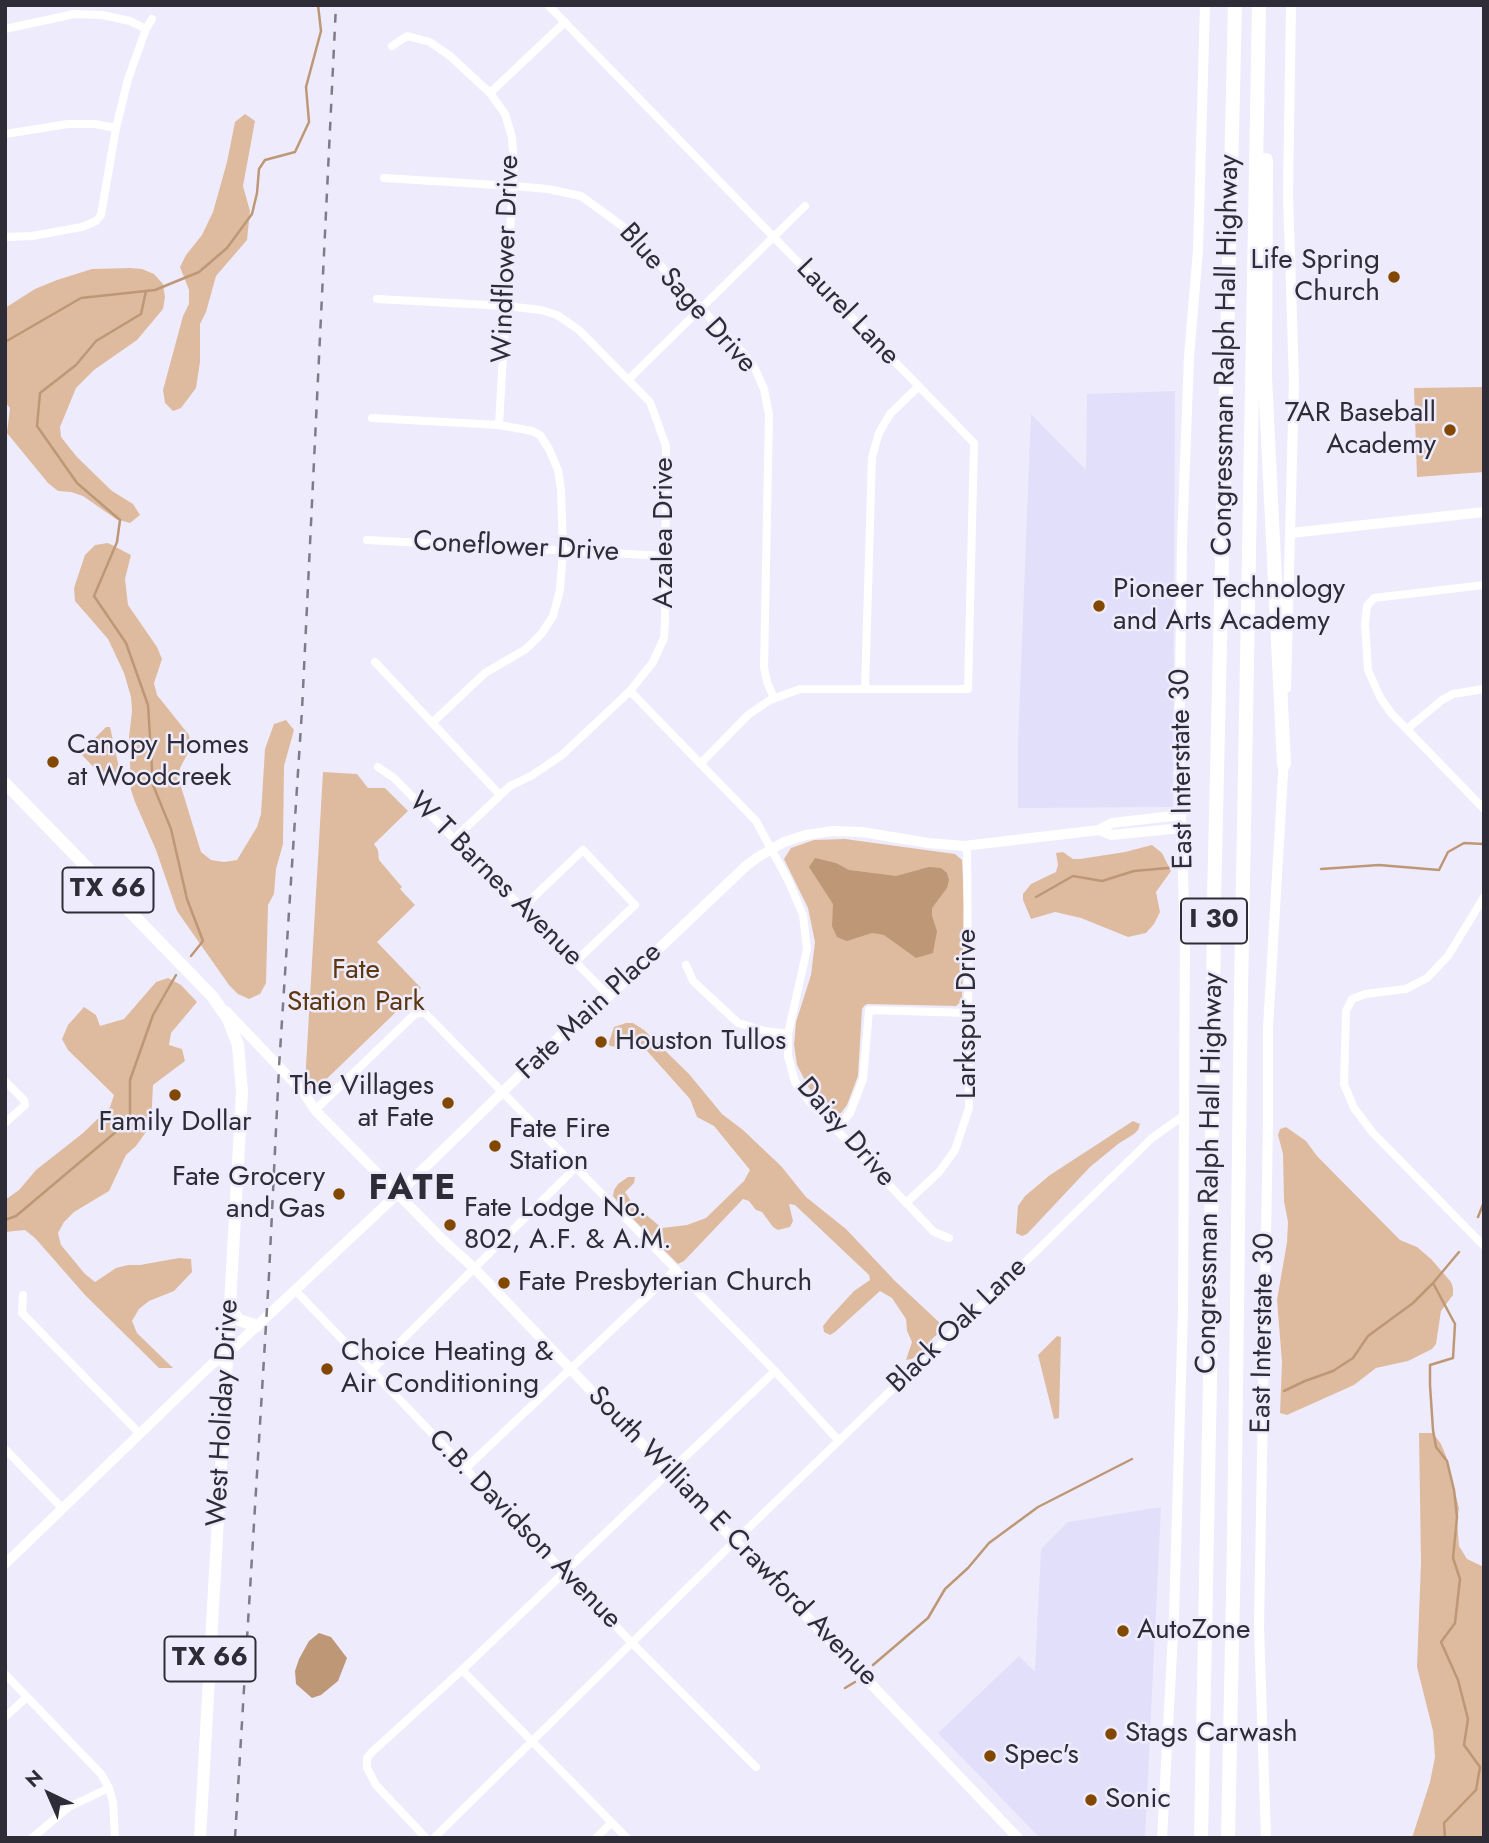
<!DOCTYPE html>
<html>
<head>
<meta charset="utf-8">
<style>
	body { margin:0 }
	#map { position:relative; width:1489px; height:1843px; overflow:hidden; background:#eeecfc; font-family:Jost,sans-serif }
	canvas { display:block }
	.frame { position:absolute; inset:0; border:7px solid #2e2c36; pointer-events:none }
	.north { position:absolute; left:14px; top:1759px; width:70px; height:70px; -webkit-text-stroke:5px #eeecfc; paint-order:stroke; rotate:316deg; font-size:19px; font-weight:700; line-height:28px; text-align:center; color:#2e2c36 }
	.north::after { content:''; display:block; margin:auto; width:24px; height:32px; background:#2e2c36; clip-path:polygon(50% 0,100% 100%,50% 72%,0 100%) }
</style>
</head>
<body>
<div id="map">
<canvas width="1489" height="1843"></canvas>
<div class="frame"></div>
<div class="north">N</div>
</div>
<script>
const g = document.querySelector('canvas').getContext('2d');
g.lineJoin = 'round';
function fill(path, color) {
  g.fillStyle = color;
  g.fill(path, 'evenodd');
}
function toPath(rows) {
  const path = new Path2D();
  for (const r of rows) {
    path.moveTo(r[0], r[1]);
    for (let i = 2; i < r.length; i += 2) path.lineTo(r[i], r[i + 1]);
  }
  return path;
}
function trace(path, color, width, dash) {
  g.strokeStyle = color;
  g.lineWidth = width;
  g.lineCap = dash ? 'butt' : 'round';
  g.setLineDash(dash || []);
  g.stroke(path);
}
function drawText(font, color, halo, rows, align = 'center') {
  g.font = font + ' Jost,sans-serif';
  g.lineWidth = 5;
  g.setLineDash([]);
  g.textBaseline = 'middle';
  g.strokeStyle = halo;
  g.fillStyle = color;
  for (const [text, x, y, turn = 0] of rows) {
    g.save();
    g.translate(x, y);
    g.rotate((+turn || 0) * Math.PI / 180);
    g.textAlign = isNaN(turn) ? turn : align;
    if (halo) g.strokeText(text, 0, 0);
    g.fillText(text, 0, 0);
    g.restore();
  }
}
fill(toPath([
	[1175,391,1173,807,1018,808,1018,742,1031,414,1086,470,1087,394],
	[1161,1507,1145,1838,1040,1838,938,1733,1019,1656,1035,1672,1041,1549,1068,1522]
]), '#e2dffa');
fill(toPath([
	[245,114,255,121,243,186,250,211,247,240,216,276,206,312,200,324,200,362,196,388,181,408,173,411,165,403,163,390,183,316,189,304,189,290,180,267,186,255,202,235,213,212,227,162,235,122],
	[130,268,142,269,154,274,163,284,165,297,163,309,137,340,94,370,76,388,60,427,61,437,77,457,112,491,133,504,140,515,130,523,116,519,83,496,71,492,58,491,48,483,7,433,10,408,5,402,5,308,35,289,57,280,92,269],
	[1484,387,1484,472,1417,477,1414,388],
	[108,543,131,555,125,579,128,605,157,647,162,659,154,683,157,695,189,735,191,747,180,768,179,780,201,852,211,860,224,862,237,860,257,827,261,814,265,749,274,724,286,720,294,730,284,766,283,844,276,869,274,894,268,905,266,983,260,994,249,999,238,994,229,985,177,911,156,850,135,802,131,790,129,737,132,711,131,697,124,673,108,639,75,601,74,588,85,555,95,545],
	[106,727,110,727,120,772,102,776,80,753],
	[323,772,357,774,368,788,385,788,408,811,374,844,378,850,379,860,402,887,400,889,415,905,377,942,421,988,313,1092,305,1083],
	[845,839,955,854,962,860,964,903,962,1001,956,1006,867,1004,864,1006,862,1009,858,1076,847,1105,841,1113,834,1114,809,1088,797,1065,794,1045,796,1022,811,975,815,942,808,908,784,859,791,848,814,840],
	[1152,845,1162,853,1171,871,1156,892,1160,912,1154,924,1146,933,1128,937,1081,918,1055,912,1031,919,1023,900,1023,894,1031,884,1056,872,1058,865,1056,853,1063,852,1073,859,1080,859,1125,852],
	[168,978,181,985,197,1002,171,1033,169,1045,182,1049,185,1061,153,1085,151,1125,136,1146,126,1155,109,1191,74,1212,64,1222,58,1233,61,1245,85,1274,95,1282,116,1268,128,1265,140,1265,179,1258,191,1259,192,1272,174,1291,149,1301,139,1309,132,1321,137,1333,173,1368,159,1368,85,1295,35,1238,25,1230,5,1232,5,1200,19,1190,36,1170,83,1133,110,1107,114,1095,68,1050,62,1039,68,1025,84,1007,96,1015,100,1026,124,1019,156,982],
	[626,1023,633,1023,644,1030,689,1074,722,1114,743,1130,781,1166,806,1197,846,1229,895,1281,941,1324,943,1330,934,1337,922,1351,912,1359,906,1360,912,1342,907,1331,906,1319,892,1298,880,1291,835,1332,830,1335,824,1332,823,1326,831,1316,854,1291,870,1280,869,1275,795,1205,789,1204,793,1221,790,1227,778,1230,773,1227,762,1212,756,1210,749,1201,743,1199,684,1261,678,1264,625,1211,613,1196,614,1190,618,1184,628,1177,635,1177,634,1183,625,1192,632,1203,662,1228,687,1225,706,1218,744,1181,750,1170,714,1126,697,1117,690,1099,639,1042,628,1035,622,1037,614,1047,608,1045,614,1027],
	[1133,1121,1140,1124,1138,1130,1134,1134,1118,1144,1090,1167,1027,1234,1022,1236,1016,1233,1018,1206,1025,1196,1050,1175],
	[1286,1127,1306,1141,1317,1156,1400,1240,1417,1247,1431,1259,1451,1282,1453,1288,1453,1295,1441,1311,1436,1344,1432,1349,1408,1361,1376,1368,1354,1385,1287,1415,1280,1413,1282,1362,1277,1300,1287,1242,1288,1222,1284,1201,1283,1154,1278,1135,1280,1129],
	[1057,1336,1061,1337,1059,1418,1054,1419,1038,1355],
	[1419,1433,1433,1433,1441,1444,1446,1456,1459,1508,1457,1521,1459,1546,1467,1559,1484,1567,1484,1838,1412,1838,1430,1782,1435,1757,1433,1731,1417,1667,1421,1563]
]), '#debb9f');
fill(toPath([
	[815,858,836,863,849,870,896,876,929,867,941,868,947,873,949,880,947,888,932,908,932,916,937,931,933,953,916,958,884,935,872,933,847,941,837,937,832,926,833,904,809,867],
	[319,1633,331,1637,347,1658,338,1681,321,1695,312,1698,296,1684,295,1671,299,1659,309,1641]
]), '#be9776');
trace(toPath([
	[146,291,141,314,96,341,76,365,40,393,37,426,77,483,120,520,117,542,94,596,126,643,148,705,153,785,171,829,187,899,203,941,191,956],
	[5,342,81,298,155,290,199,272,227,248,252,214,257,193,259,169,265,160,295,152,309,122,306,87,321,31,318,5],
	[1321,869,1379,865,1439,870,1448,852,1464,843,1484,844],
	[1036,897,1073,876,1102,881,1134,871,1179,867],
	[1478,1217,1484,1202],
	[5,1220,16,1216,130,1120,130,1080,153,1015,176,975],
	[1284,1391,1305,1381,1333,1371,1353,1358,1368,1336,1413,1303,1432,1284],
	[873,1665,928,1618,945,1589,968,1568,989,1543,1038,1507,1132,1459],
	[845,1688,855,1682],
	[1445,1838,1444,1823,1476,1790,1480,1767,1464,1745,1468,1719,1458,1680,1441,1642,1455,1623,1460,1579,1453,1558,1457,1517,1454,1490,1447,1461,1436,1447,1433,1430,1430,1385,1430,1365,1453,1358,1455,1324,1433,1283,1459,1252]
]), '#be9776', 2.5);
trace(toPath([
	[548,5,974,443,968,689,800,689,770,700,748,715,700,764],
	[5,29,74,14,102,15,130,21,146,29],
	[392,46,407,36,430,42,450,56,490,93,505,114,512,137,514,164,499,425],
	[490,93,565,22],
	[5,134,68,124,95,124,116,128],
	[384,178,513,186,548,189,581,196,625,228,745,355,755,369,764,389,769,415,764,667,767,682,774,698],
	[5,237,32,236,82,227,96,221,101,215,116,128,128,79,146,29,152,19],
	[377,299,506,306,541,310,557,315,579,330,650,402,666,446,665,621,664,638,653,662,630,691,562,755,531,776,510,786,454,839],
	[628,380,805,206],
	[372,418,499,425,532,431,540,435,549,449,558,470,561,489,563,551,560,590,553,616,542,633,526,649,485,673,432,723],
	[367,540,665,556],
	[1484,585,1374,598,1367,606,1365,624,1368,670,1380,697,1391,713,1484,809],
	[375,662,500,795],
	[865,689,872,457,879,433,890,414,919,386],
	[630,691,756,821,788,880,803,915,807,949,788,1034,788,1056,795,1082,810,1102,934,1232,949,1238],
	[1407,729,1442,700,1453,694,1484,689],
	[378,767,394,778,609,996],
	[1484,897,1448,956,1427,978,1406,989,1365,994,1352,999,1346,1011,1344,1084,1354,1108,1373,1133,1484,1246],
	[522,908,583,850,635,905,575,962],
	[686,965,693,981,738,1023,765,1031,788,1034],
	[5,1081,24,1100,25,1105,5,1123],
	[315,1110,415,1014,424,1012,775,1371,838,1440],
	[836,1129,850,1113,863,1079,869,1010,969,1013],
	[906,1203,939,1172,955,1150,969,1108,967,846],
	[295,1290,632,1643,756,1767],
	[23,1295,22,1313,140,1434],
	[371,1371,576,1167],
	[5,1449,62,1508],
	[466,1468,676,1269],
	[462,1670,627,1838],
	[5,1674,101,1774,109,1788,113,1802,115,1838],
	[5,1717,27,1697],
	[32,1838,69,1807,109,1788],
	[426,1838,376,1785,367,1768,367,1758,372,1752,462,1670,775,1371],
	[434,1838,736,1540,910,1372,925,1360,1152,1138,1183,1116],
	[596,1838,611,1823]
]), '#fff', 8);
trace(toPath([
	[1291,533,1484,512],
	[1286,688,1294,382,1288,194,1291,5],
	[1099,830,1111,835,1182,828],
	[226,1011,304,1093,315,1110,443,1240,474,1268,1018,1838],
	[5,1564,212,1364,227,1354,407,1185,559,1037,609,996,746,866,758,857,784,842,806,835,833,831,862,832,928,843,964,846,1099,830,1112,823,1181,815],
	[1162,1838,1174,1616,1183,1309,1185,936,1179,764,1182,542,1189,357,1198,250,1205,5],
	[1266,1838,1259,1626,1268,1124,1268,1028,1284,757]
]), '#fff', 10);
trace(toPath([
	[5,783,212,996,228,1019,238,1045,242,1092,200,1838],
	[230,1308,239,1320,257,1326]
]), '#fff', 12);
trace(toPath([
	[1266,160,1265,377,1284,764],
	[1201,1838,1210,1378,1214,900,1235,5],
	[1228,1838,1234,1545,1241,990,1259,5]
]), '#fff', 14);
trace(toPath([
	[235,1838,269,1275,279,1067,302,710,336,5]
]), '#7e7c88', 2.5, [9, 9]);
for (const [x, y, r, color] of [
	[1394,277,7,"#834800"],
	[1450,430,7,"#834800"],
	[1099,606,7,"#834800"],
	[53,762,7,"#834800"],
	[601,1042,7,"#834800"],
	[175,1095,7,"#834800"],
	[448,1103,7,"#834800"],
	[495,1146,7,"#834800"],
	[339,1194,7,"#834800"],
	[450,1225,7,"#834800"],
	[504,1283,7,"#834800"],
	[327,1369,7,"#834800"],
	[1123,1631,7,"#834800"],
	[1111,1734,7,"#834800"],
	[990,1756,7,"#834800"],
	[1091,1800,7,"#834800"]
]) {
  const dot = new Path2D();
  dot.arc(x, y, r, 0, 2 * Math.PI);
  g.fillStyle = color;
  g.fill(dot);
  trace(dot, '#eeecfc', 2.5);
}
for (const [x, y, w] of [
	[108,890,91],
	[1214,921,66],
	[210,1659,91]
]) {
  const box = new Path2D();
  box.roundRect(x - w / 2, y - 22.5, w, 45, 5);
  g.fillStyle = '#eeecfc';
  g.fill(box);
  trace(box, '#2e2c36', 2);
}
drawText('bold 26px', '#2e2c36', null, [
	["TX 66",108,890],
	["I 30",1214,921],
	["TX 66",210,1659]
]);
drawText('28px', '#2e2c36', '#eeecfc', [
	["Windflower Drive",507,259,-88],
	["Blue Sage Drive",687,299,48],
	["Laurel Lane",847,313,46],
	["Congressman Ralph Hall Highway",1227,355,-89],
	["Azalea Drive",665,533,-90],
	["Coneflower Drive",516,548,3],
	["East Interstate 30",1183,769,-91],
	["W T Barnes Avenue",495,880,45],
	["Fate Main Place",590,1012,-43],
	["Larkspur Drive",968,1014,-90],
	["Daisy Drive",845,1133,49],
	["Congressman Ralph Hall Highway",1211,1173,-89],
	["Black Oak Lane",958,1326,-44],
	["East Interstate 30",1264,1333,-89],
	["West Holiday Drive",224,1413,-87],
	["C.B. Davidson Avenue",524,1530,46],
	["South William E Crawford Avenue",732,1537,46]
]);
drawText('28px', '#2e2c36', '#eeecfc', [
	["Life Spring",1380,261,"right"],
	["Church",1380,293,"right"],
	["7AR Baseball",1436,414,"right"],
	["Academy",1436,446,"right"],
	["Pioneer Technology",1113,590],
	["and Arts Academy",1113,622],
	["Canopy Homes",67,746],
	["at Woodcreek",67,778],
	["Houston Tullos",615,1042],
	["The Villages",434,1087,"right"],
	["at Fate",434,1119,"right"],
	["Family Dollar",175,1123,"center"],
	["Fate Fire",509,1130],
	["Station",509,1162],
	["Fate Grocery",325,1178,"right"],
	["and Gas",325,1210,"right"],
	["Fate Lodge No.",464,1209],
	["802, A.F. & A.M.",464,1241],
	["Fate Presbyterian Church",518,1283],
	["Choice Heating &",341,1353],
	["Air Conditioning",341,1385],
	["AutoZone",1137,1631],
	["Stags Carwash",1125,1734],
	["Spec's",1004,1756],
	["Sonic",1105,1800]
], 'left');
drawText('28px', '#5e370f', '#eeecfc', [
	["Fate",356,971],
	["Station Park",356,1003]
]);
g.letterSpacing = '2px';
drawText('bold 35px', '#2e2c36', '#eeecfc', [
	["FATE",413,1191]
]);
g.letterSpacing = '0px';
</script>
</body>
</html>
